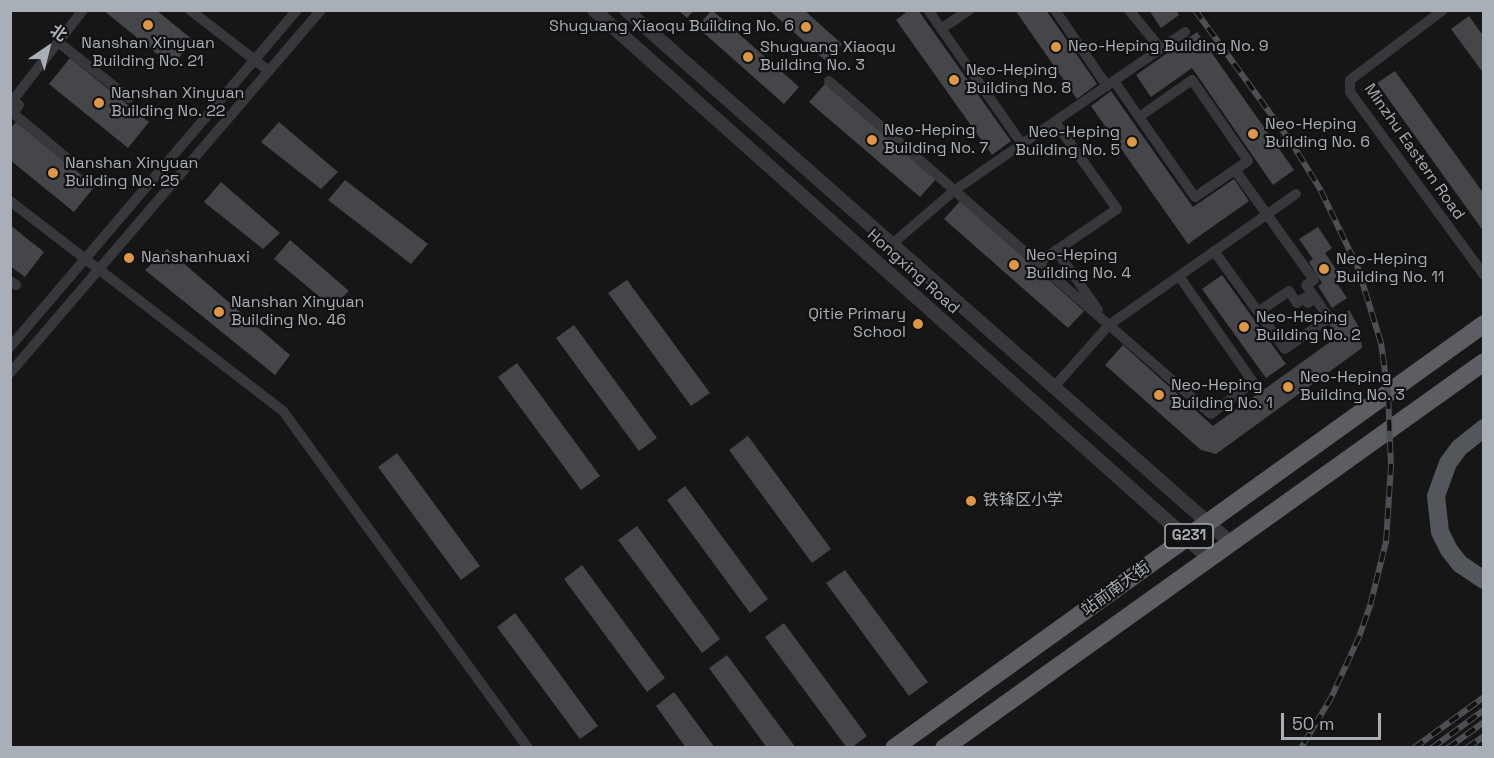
<!DOCTYPE html>
<html>
<head>
<meta charset="utf-8">
<style>
	body { margin:0 }
	#map { position:relative; width:1494px; height:758px; overflow:hidden; background:#161617; font-family:"Space Grotesk","Noto Sans SC",sans-serif }
	canvas { display:block }
	.frame { position:absolute; inset:0; border:12px solid #a9afb6; pointer-events:none }
	.north { position:absolute; left:18px; top:18px; width:60px; height:60px; -webkit-text-stroke:4px #111112; paint-order:stroke; rotate:35deg; font-size:16px; font-weight:700; line-height:24px; text-align:center; color:#a9afb6 }
	.north::after { content:''; display:block; margin:auto; width:21px; height:27px; background:#a9afb6; clip-path:polygon(50% 0,100% 100%,50% 72%,0 100%) }
	.scale { position:absolute; left:1281px; top:713px; width:100px; height:27px; box-sizing:border-box; border:3px solid #a9afb6; border-top:0; padding-left:8px; font-size:18px; line-height:21px; white-space:nowrap; color:#a9afb6; -webkit-text-stroke:4px #111112; paint-order:stroke }
</style>
</head>
<body>
<div id="map">
<canvas width="1494" height="758"></canvas>
<div class="frame"></div>
<div class="north">北</div>
<div class="scale">50 m</div>
</div>
<script>
const g = document.querySelector('canvas').getContext('2d');
g.lineJoin = 'round';
function fill(path, color) {
  g.fillStyle = color;
  g.fill(path, 'evenodd');
}
function toPath(rows) {
  const path = new Path2D();
  for (const r of rows) {
    path.moveTo(r[0], r[1]);
    for (let i = 2; i < r.length; i += 2) path.lineTo(r[i], r[i + 1]);
  }
  return path;
}
function trace(path, color, width, dash) {
  g.strokeStyle = color;
  g.lineWidth = width;
  g.lineCap = dash ? 'butt' : 'round';
  g.setLineDash(dash || []);
  g.stroke(path);
}
function drawText(font, color, halo, rows, align = 'center') {
  g.font = font + ' "Space Grotesk","Noto Sans SC",sans-serif';
  g.lineWidth = 4.5;
  g.setLineDash([]);
  g.textBaseline = 'middle';
  g.strokeStyle = halo;
  g.fillStyle = color;
  for (const [text, x, y, turn = 0] of rows) {
    g.save();
    g.translate(x, y);
    g.rotate((+turn || 0) * Math.PI / 180);
    g.textAlign = isNaN(turn) ? turn : align;
    if (halo) g.strokeText(text, 0, 0);
    g.fillText(text, 0, 0);
    g.restore();
  }
}
fill(toPath([
	[103,10,156,10,193,40,172,66],
	[678,10,694,10,687,18],
	[712,10,799,87,784,104,697,27],
	[769,10,804,10,842,44,827,62],
	[909,10,918,10,1011,141,992,155,896,20],
	[1015,10,1046,10,1097,84,1077,99],
	[1149,10,1176,10,1179,15,1161,28],
	[1469,16,1484,37,1484,74,1451,29],
	[1197,32,1294,170,1273,185,1192,68,1151,97,1136,75],
	[70,58,149,122,128,148,49,84],
	[1395,71,1484,194,1484,232,1377,83],
	[825,84,936,179,920,197,809,102],
	[1111,91,1193,207,1234,179,1249,201,1188,244,1091,106],
	[16,122,95,186,74,212,10,160,10,129],
	[279,122,338,172,321,189,261,142],
	[345,180,428,244,411,264,328,200],
	[221,182,280,233,263,249,204,202],
	[960,201,1084,311,1068,328,944,219],
	[10,225,44,252,25,277,10,266],
	[1318,227,1332,248,1325,253,1340,275,1334,279,1347,298,1332,308,1318,286,1322,283,1309,262,1313,259,1299,239],
	[290,240,349,291,332,307,274,259],
	[167,249,290,355,275,375,145,270],
	[1222,275,1286,364,1266,378,1202,289],
	[627,280,710,393,691,406,608,293],
	[1349,310,1361,331,1362,348,1216,454,1201,450,1105,365,1123,345,1213,426,1337,337,1329,325],
	[574,325,657,438,639,451,556,338],
	[517,363,600,476,581,490,498,377],
	[748,436,831,549,812,563,729,450],
	[397,453,480,566,461,580,378,467],
	[685,486,768,599,750,613,667,500],
	[637,526,720,639,702,653,618,540],
	[582,565,665,678,647,692,564,579],
	[845,570,928,682,909,696,826,583],
	[515,613,598,726,580,739,497,627],
	[784,623,867,736,851,748,847,748,765,637],
	[727,655,796,748,767,748,709,668],
	[674,692,715,748,686,748,656,706]
]), '#45464a');
trace(toPath([
	[190,10,269,71],
	[928,10,1022,144],
	[1055,10,1107,86],
	[1129,10,1161,49],
	[1443,10,1350,80,1350,92,1484,275],
	[941,29,969,10],
	[58,42,129,98],
	[829,81,1211,414,1253,382,1179,276],
	[1114,81,1139,117,1195,197,1248,161,1192,80,1139,117],
	[10,98,19,105,13,113,74,164],
	[13,100,83,10],
	[10,201,283,411,528,748],
	[892,244,955,190,1185,32],
	[1056,250,1098,310],
	[1214,251,1285,349,1329,318,1306,285,1314,280,1235,170],
	[1038,263,1117,209,1055,122],
	[10,281,16,285],
	[1258,312,1289,291,1297,303,1304,298,1308,303,1315,298],
	[10,347,297,10],
	[10,373,321,10],
	[1054,387,1109,325,1296,194]
]), '#37383c', 10);
trace(toPath([
	[594,10,1210,559],
	[626,10,1231,543]
]), '#37383c', 14);
trace(toPath([
	[1484,428,1459,448,1448,463,1436,496,1440,532,1449,550,1460,564,1484,580]
]), '#53565a', 18);
trace(toPath([
	[894,748,1484,324],
	[944,748,1484,362]
]), '#5c5e63', 18);
const rail = toPath([
	[1195,10,1291,142,1320,189,1358,268,1381,343,1388,393,1391,466,1386,542,1370,606,1359,637,1331,698,1301,748],
	[1414,748,1484,697],
	[1432,748,1484,710],
	[1448,748,1484,722],
	[1467,748,1484,736]
]);
trace(rail, '#4c4f53', 6);
trace(rail, '#111112', 4, [11]);
for (const [x, y, r, color] of [
	[148,25,6,"#de9746"],
	[806,27,6,"#de9746"],
	[1056,47,6,"#de9746"],
	[748,57,6,"#de9746"],
	[954,80,6,"#de9746"],
	[99,103,6,"#de9746"],
	[1253,134,6,"#de9746"],
	[872,140,6,"#de9746"],
	[1132,142,6,"#de9746"],
	[53,173,6,"#de9746"],
	[129,258,6,"#de9746"],
	[1014,265,6,"#de9746"],
	[1324,269,6,"#de9746"],
	[219,312,6,"#de9746"],
	[918,324,6,"#de9746"],
	[1244,327,6,"#de9746"],
	[1288,387,6,"#de9746"],
	[1159,395,6,"#de9746"],
	[971,501,6,"#de9746"]
]) {
  const dot = new Path2D();
  dot.arc(x, y, r, 0, 2 * Math.PI);
  g.fillStyle = color;
  g.fill(dot);
  trace(dot, '#111112', 2);
}
for (const [x, y, w] of [
	[1189,536,48]
]) {
  const box = new Path2D();
  box.roundRect(x - w / 2, y - 12, w, 24, 4.5);
  g.fillStyle = '#111112';
  g.fill(box);
  trace(box, '#a9afb6', 1.5);
}
drawText('bold 15px', '#a9afb6', null, [
	["G231",1189,536]
]);
drawText('16px', '#a9afb6', '#111112', [
	["Shuguang Xiaoqu Building No. 6",794,27,"right"],
	["Nanshan Xinyuan",148,44,"center"],
	["Building No. 21",148,62,"center"],
	["Neo-Heping Building No. 9",1068,47],
	["Shuguang Xiaoqu",760,48],
	["Building No. 3",760,66],
	["Neo-Heping",966,71],
	["Building No. 8",966,89],
	["Nanshan Xinyuan",111,94],
	["Building No. 22",111,112],
	["Neo-Heping",1265,125],
	["Building No. 6",1265,143],
	["Neo-Heping",884,131],
	["Building No. 7",884,149],
	["Neo-Heping",1120,133,"right"],
	["Building No. 5",1120,151,"right"],
	["Nanshan Xinyuan",65,164],
	["Building No. 25",65,182],
	["Neo-Heping",1026,256],
	["Building No. 4",1026,274],
	["Nanshanhuaxi",141,258],
	["Neo-Heping",1336,260],
	["Building No. 11",1336,278],
	["Nanshan Xinyuan",231,303],
	["Building No. 46",231,321],
	["Qitie Primary",906,315,"right"],
	["School",906,333,"right"],
	["Neo-Heping",1256,318],
	["Building No. 2",1256,336],
	["Neo-Heping",1300,378],
	["Building No. 3",1300,396],
	["Neo-Heping",1171,386],
	["Building No. 1",1171,404],
	["铁锋区小学",983,501]
], 'left');
drawText('16px', '#a9afb6', '#111112', [
	["Minzhu Eastern Road",1414,152,55],
	["Hongxing Road",913,272,42],
	["站前南大街",1116,589,-36]
]);
</script>
</body>
</html>
